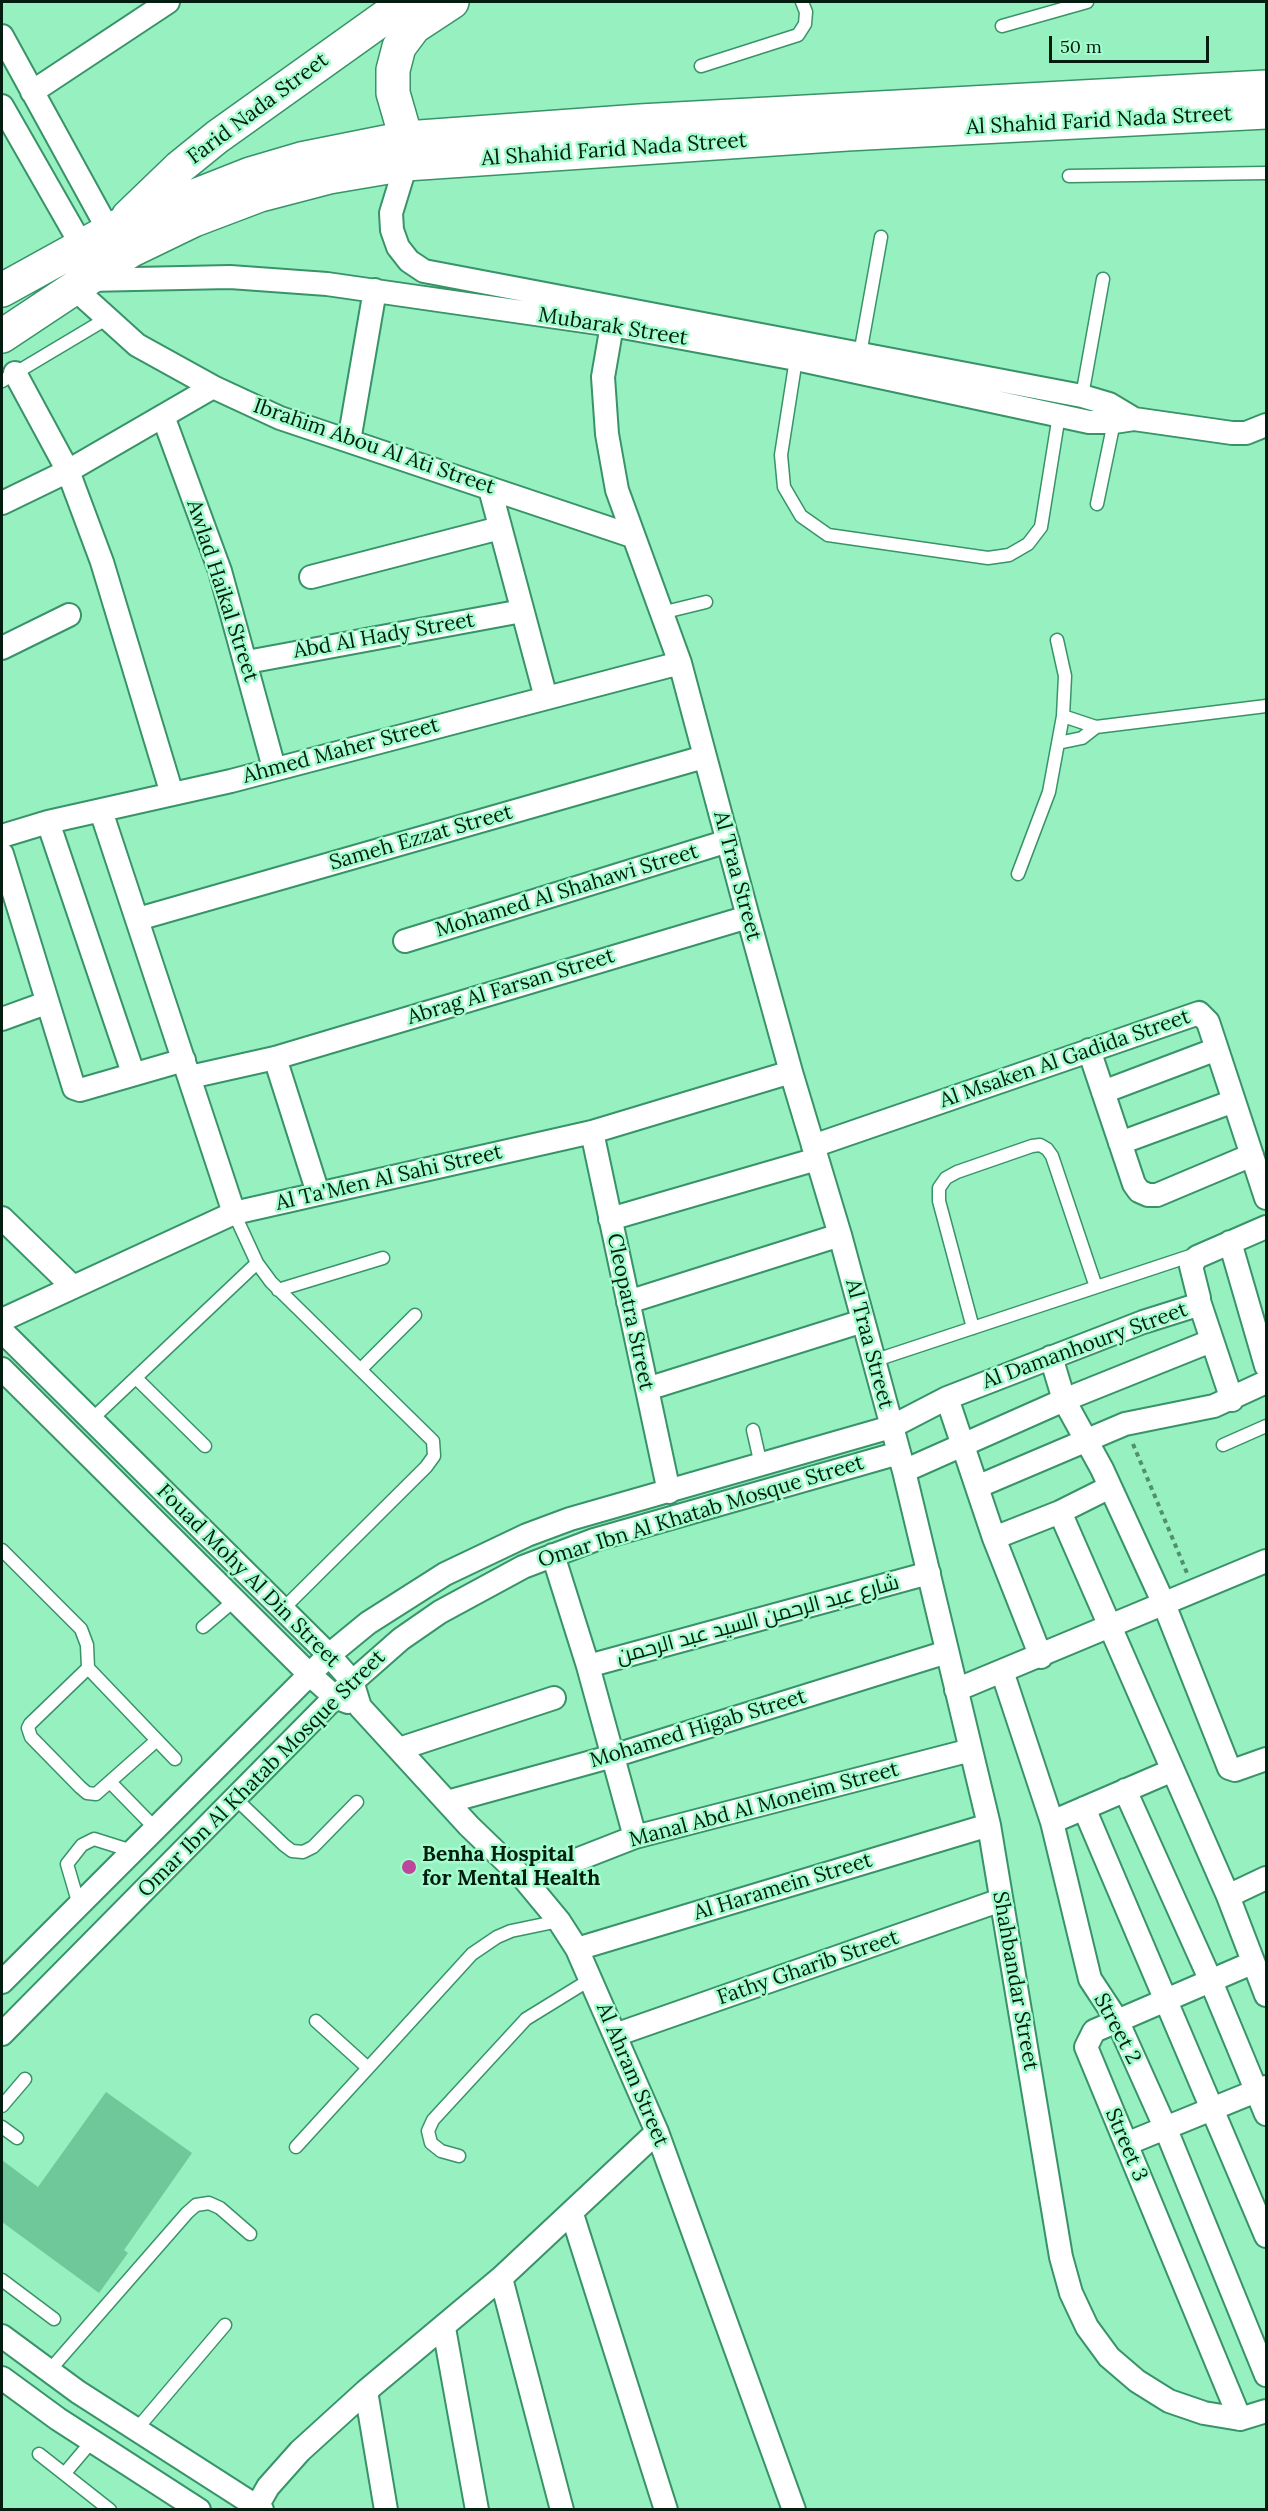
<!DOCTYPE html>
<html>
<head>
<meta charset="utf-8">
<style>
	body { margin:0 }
	#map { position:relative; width:1268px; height:2511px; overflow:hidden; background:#96f0c0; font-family:Lora,serif }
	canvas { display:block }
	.frame { position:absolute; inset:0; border:3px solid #031e11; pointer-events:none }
	.scale { position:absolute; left:1049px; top:36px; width:160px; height:27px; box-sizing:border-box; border:3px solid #031e11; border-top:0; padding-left:8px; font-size:18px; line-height:21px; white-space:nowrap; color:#031e11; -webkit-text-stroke:4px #a3fdcd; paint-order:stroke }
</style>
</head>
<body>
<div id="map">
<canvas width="1268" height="2511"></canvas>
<div class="frame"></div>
<div class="scale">50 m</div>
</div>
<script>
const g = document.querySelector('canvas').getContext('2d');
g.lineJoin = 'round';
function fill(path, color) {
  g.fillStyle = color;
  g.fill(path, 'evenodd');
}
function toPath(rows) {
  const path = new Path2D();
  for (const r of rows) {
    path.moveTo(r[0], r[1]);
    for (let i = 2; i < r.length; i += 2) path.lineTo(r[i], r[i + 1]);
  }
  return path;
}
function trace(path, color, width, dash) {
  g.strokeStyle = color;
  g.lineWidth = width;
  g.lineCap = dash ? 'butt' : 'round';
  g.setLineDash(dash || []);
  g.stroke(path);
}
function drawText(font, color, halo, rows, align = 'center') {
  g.font = font + ' Lora,Cairo,serif';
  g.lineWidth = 5;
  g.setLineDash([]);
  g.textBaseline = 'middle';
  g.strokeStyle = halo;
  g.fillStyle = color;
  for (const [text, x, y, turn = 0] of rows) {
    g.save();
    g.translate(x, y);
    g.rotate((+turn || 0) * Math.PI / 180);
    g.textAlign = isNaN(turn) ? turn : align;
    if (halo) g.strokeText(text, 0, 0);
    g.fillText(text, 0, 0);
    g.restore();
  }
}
fill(toPath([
	[106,2092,192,2153,124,2250,128,2253,99,2293,2,2222,2,2160,38,2187]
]), '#6fc89a');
const service = toPath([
	[1002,26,1087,2],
	[701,66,798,35,805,24,806,12,802,2],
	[1069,176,1266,173],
	[860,354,881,237],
	[796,359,781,455,784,487,801,516,828,535,988,558,1009,555,1028,544,1041,527,1059,415],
	[2,381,106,319],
	[1082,396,1103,279],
	[1097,504,1114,422],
	[661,613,706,602],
	[1063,716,1096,727],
	[1058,743,1082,738,1096,727,1266,706],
	[1018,874,1049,792,1063,716,1065,676,1057,640],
	[234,1213,257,1263,271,1282,433,1441,434,1456,426,1467,282,1610],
	[278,1290,383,1258],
	[973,1328,939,1201,939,1188,946,1178,957,1172,1032,1146,1040,1145,1047,1149,1052,1156,1096,1287],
	[873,1361,1196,1254],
	[361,1369,415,1315],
	[136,1378,205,1446],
	[91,1420,257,1263],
	[753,1430,761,1465],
	[1223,1445,1266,1426],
	[2,1550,81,1629,87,1645,88,1668,175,1759],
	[203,1627,235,1600],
	[88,1668,30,1724,28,1728,31,1737,80,1787,87,1793,96,1794,157,1740],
	[111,1783,155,1828],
	[235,1798,284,1845,292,1851,303,1852,313,1847,357,1802],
	[79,1905,67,1864,82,1845,94,1839,132,1851],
	[316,2021,368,2068],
	[2,2106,25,2079],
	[2,2127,17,2138],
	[296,2147,472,1954,497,1937,511,1931,559,1921],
	[459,2156,441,2151,431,2143,428,2131,433,2120,526,2019,591,1979],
	[2,2280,54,2319],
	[49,2371,187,2213,196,2205,209,2203,220,2208,250,2234],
	[136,2430,225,2325],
	[39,2454,110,2510],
	[65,2473,92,2441]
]);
const minor = toPath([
	[2,36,109,231],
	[32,92,168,2],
	[2,106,82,246],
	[406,164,391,213,392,230,398,247,409,261,424,271,1082,396,1109,404,1134,419],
	[87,280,230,277,327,284,612,325,796,359,1089,422,1114,422,1134,419,1232,433,1246,433,1266,425],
	[74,288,137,345,213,387,280,418,632,536],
	[612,325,603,377,607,434,617,490,680,663,748,917,791,1072,840,1235,904,1471,989,1825,1061,2257,1071,2293,1087,2327,1109,2357,1137,2381,1169,2401,1204,2413,1240,2419,1266,2411],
	[15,373,68,471,102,562,172,794],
	[163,416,220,571,274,768],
	[349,441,375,290],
	[490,489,546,698],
	[2,503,68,471,213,387],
	[311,577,500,528],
	[2,648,69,615],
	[247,662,522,611],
	[101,811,234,1213],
	[48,822,133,1073],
	[2,836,48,822,231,781,680,663],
	[2,854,74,1088,80,1090,184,1060],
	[138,919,704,757],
	[405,941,728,841],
	[2,1019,46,1003],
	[1089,1050,1134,1184,1139,1191,1148,1195,1157,1195,1252,1155],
	[275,1058,318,1193],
	[190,1077,275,1058,748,917],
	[1103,1092,1217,1049],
	[592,1132,669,1492],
	[1120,1143,1234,1101],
	[813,1146,1199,1013,1208,1022,1266,1198],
	[2,1218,72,1286],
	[610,1219,817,1159],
	[1230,1242,1266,1366],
	[1199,1301,1232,1400],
	[628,1302,840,1235],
	[2,1320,234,1213,592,1132,791,1072],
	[2,1331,329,1655,352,1681,360,1707,469,1826,525,1880,559,1921,577,1949,657,2132,794,2510],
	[1051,1357,1064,1400,1102,1469,1164,1604,1229,1768,1235,1770,1266,1759],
	[2,1369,309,1674,335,1697,348,1702],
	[647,1389,863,1321],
	[947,1398,994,1538,1041,1657],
	[904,1471,1064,1400,1211,1341],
	[979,1486,1125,1424,1214,1406,1266,1382],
	[1060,1512,1228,1896,1266,1995],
	[994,1538,1060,1512,1110,1487],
	[553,1555,588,1666,635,1837],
	[588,1666,929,1573],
	[1002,1671,1052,1822,1090,1979,1117,2020,1165,2127,1266,2375],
	[956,1690,1266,1561],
	[399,1749,554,1698],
	[1125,1790,1210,1979,1266,2114],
	[447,1802,613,1756,947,1652],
	[1084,1808,1266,2236],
	[1052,1822,1173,1770],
	[525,1880,635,1837,971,1750],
	[1228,1896,1266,1878],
	[577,1949,989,1825],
	[2,1982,329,1655,368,1623,445,1574,527,1535,570,1519,891,1427,947,1398,1143,1322,1194,1306,1199,1298,1191,1266,1197,1257,1266,1227],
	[2,2034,335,1697,401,1639,440,1612,523,1567,594,1540,899,1453],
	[615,2035,1001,1900],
	[1126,2144,1266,2087],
	[572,2214,666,2510],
	[444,2328,477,2510],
	[2,2336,78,2392,262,2510],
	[2,2378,58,2419,199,2510],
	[366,2391,386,2510],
	[1240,2419,1086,2047,1094,2031,1252,1963],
	[255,2510,268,2487,300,2451,366,2391,501,2278],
	[562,2510,501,2278,657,2132]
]);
const secondary = toPath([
	[406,138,393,93,393,70,399,47,414,27,452,2],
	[128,217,180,167,217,137,406,2],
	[2,290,118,226,250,174,301,159,406,138,640,121,1266,87],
	[2,336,130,251,194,220,260,195,329,177,406,164,847,134,1266,112]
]);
trace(service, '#389368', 15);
trace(minor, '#389368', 26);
trace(secondary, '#389368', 36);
trace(toPath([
	[1133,1444,1187,1573]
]), '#528f6f', 4, [4.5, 4.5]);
trace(service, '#fff', 12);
trace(minor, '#fff', 22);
trace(secondary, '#fff', 33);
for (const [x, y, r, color] of [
	[409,1867,8,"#bc469c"]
]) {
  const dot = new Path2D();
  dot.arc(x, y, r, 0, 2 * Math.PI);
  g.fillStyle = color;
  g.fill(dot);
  trace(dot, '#a3fdcd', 2);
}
drawText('21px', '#031e11', '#a3fdcd', [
	["Farid Nada Street",258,109,-37],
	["Al Shahid Farid Nada Street",1099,121,-3],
	["Al Shahid Farid Nada Street",614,150,-4],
	["Mubarak Street",613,327,9],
	["Ibrahim Abou Al Ati Street",374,447,19],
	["Awlad Haikal Street",222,591,72],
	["Abd Al Hady Street",384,636,-10],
	["Ahmed Maher Street",341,751,-15],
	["Sameh Ezzat Street",421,838,-16],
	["Al Traa Street",737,876,75],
	["Mohamed Al Shahawi Street",567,891,-17],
	["Abrag Al Farsan Street",511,987,-17],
	["Al Msaken Al Gadida Street",1065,1059,-19],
	["Al Ta'Men Al Sahi Street",389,1178,-13],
	["Cleopatra Street",630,1312,78],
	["Al Traa Street",869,1344,75],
	["Al Damanhoury Street",1085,1346,-20],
	["Omar Ibn Al Khatab Mosque Street",701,1512,-17],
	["Fouad Mohy Al Din Street",248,1576,45],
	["شارع عبد الرحمن السيد عبد الرحمن",758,1620,-15],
	["Mohamed Higab Street",698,1729,-17],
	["Omar Ibn Al Khatab Mosque Street",262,1774,-45],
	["Manal Abd Al Moneim Street",764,1805,-15],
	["Al Haramein Street",783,1887,-17],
	["Fathy Gharib Street",808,1968,-19],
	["Shahbandar Street",1015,1981,80],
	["Street 2",1117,2029,62],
	["Al Ahram Street",632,2075,67],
	["Street 3",1126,2145,67]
]);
drawText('bold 21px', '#031e11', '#a3fdcd', [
	["Benha Hospital",422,1855],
	["for Mental Health",422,1879]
], 'left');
</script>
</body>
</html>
